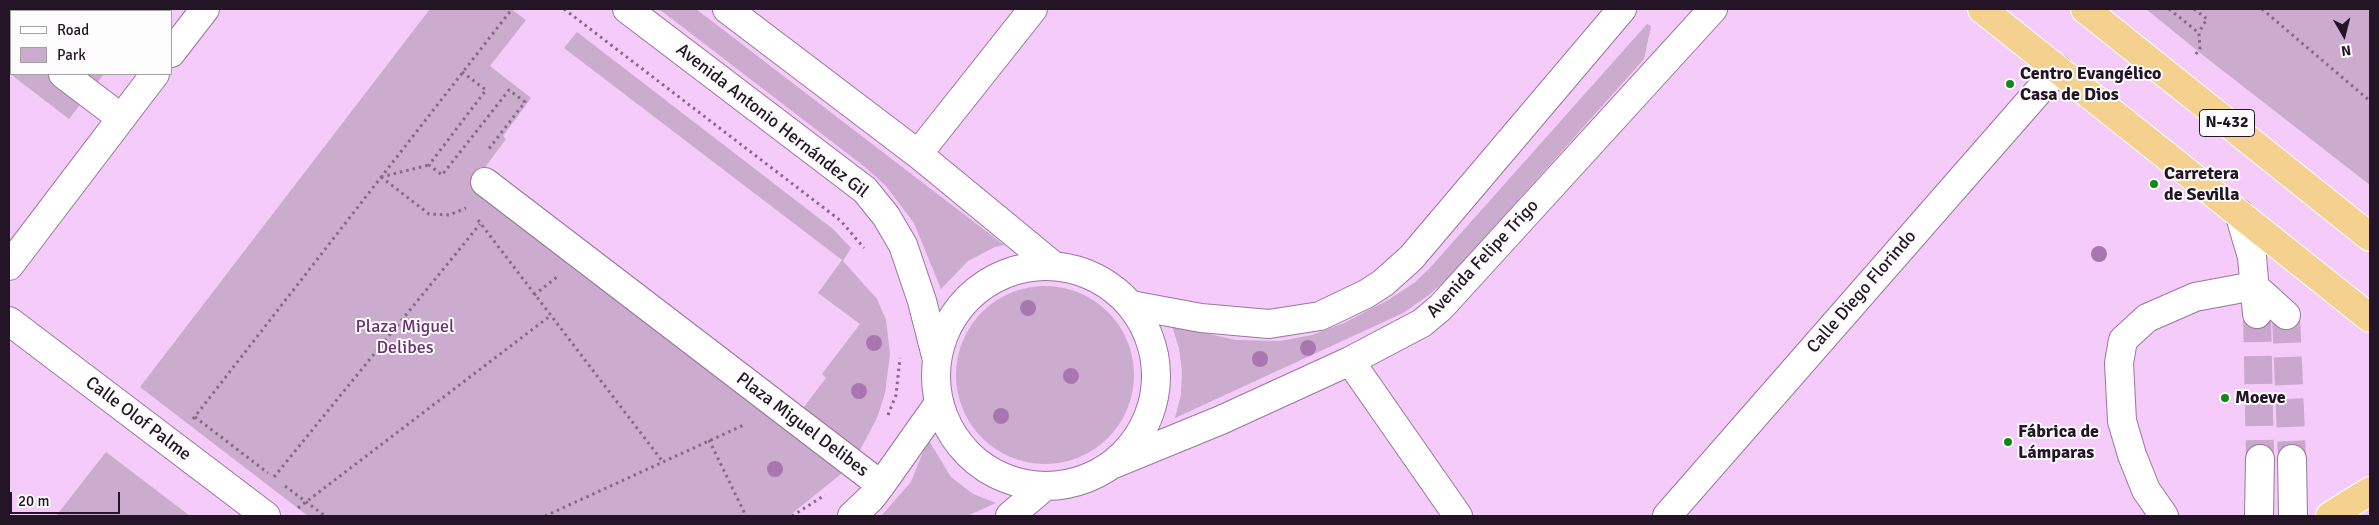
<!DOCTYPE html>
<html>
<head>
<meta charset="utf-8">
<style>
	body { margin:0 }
	#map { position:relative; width:2379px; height:525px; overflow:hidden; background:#f4cbf9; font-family:Signika,sans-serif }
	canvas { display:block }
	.frame { position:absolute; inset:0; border:10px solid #231525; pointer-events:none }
	.legend { position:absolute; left:10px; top:10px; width:162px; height:65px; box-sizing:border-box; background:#fcfcfc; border:1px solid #a5a0a6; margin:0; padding:6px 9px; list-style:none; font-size:15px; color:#231525 }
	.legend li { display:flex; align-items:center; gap:10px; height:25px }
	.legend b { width:25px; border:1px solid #a5a0a6 }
	.north { position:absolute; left:2319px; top:10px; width:50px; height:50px; -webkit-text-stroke:4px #fcfcfc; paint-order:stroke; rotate:172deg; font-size:14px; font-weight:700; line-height:20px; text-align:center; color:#231525 }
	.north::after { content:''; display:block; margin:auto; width:18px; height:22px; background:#231525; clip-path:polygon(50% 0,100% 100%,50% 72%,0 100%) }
	.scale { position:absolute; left:10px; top:492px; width:110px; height:22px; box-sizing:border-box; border:2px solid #231525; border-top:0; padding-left:6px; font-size:15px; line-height:18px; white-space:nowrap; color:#231525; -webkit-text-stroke:4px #fcfcfc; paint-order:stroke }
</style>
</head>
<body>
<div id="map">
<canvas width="2379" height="525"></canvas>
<div class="frame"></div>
<ul class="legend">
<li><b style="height:6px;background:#fff"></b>Road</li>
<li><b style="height:14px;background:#cbabce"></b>Park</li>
</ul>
<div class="north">N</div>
<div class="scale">20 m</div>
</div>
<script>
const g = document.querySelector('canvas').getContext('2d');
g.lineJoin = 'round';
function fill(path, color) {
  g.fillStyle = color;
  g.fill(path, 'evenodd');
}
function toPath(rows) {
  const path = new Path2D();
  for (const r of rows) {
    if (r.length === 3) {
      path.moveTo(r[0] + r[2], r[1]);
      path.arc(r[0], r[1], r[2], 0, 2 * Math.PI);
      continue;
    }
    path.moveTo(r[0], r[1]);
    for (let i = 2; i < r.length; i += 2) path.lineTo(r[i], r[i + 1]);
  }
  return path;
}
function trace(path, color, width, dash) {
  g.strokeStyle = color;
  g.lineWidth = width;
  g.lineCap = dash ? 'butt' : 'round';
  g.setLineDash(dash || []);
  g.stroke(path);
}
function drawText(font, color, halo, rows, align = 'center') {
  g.font = font + ' Signika,sans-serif';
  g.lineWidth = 4;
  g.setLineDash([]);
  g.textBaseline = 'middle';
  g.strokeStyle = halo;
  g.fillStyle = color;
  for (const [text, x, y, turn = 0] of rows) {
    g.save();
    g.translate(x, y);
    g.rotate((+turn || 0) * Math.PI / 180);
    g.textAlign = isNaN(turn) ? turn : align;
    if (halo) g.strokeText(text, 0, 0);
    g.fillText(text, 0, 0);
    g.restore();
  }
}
fill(toPath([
	[430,9,511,9,526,20,490,66,531,98,503,136,506,139,483,170,800,412,826,378,822,374,860,324,818,293,842,260,564,48,577,32,833,229,851,248,843,261,877,299,886,320,890,354,885,393,877,418,852,465,789,516,308,516,140,387],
	[659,9,696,9,1004,245,995,247,968,261,941,289,914,223,886,186,865,167],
	[2146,9,2370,9,2370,185,2204,56],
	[11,16,11,74,104,74,69,119,9,73,9,19],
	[1647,24,1651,26,1644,59,1447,280,1426,297,1403,313,1175,418,1181,395,1182,371,1179,348,1172,326,1236,340,1280,341,1312,335,1344,323,1388,300,1414,283,1429,269],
	[1045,375,89],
	[928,439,951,477,973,494,996,503,967,516,881,516,911,482],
	[106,452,190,516,56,516]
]), '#cbabce');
trace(toPath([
	[2257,314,2260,459],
	[2286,315,2292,459]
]), '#caa7cf', 28, [28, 14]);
const minor = toPath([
	[627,9,865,190,886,216,903,245,922,301,937,360],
	[727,9,918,154,1054,266],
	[9,33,11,35],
	[171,53,205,9],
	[63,74,121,118],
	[918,154,1033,9],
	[485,182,881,485],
	[2239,213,2252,257,2257,314],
	[1046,376,110],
	[9,266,155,74],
	[1131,305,1201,318,1269,324,1320,316,1366,294,1383,283,1411,258,1622,9],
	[9,321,266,516],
	[1350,361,1458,516],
	[2292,459,2293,516],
	[1111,465,1221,420,1350,361,1422,323,1441,307,1713,9],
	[852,516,871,498,881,485,939,403],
	[1010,516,1045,486],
	[1667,516,2058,69],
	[2164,516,2146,490,2132,455,2122,421,2119,363,2123,340,2147,318,2195,297,2254,286,2286,315],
	[2259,516,2260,459]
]);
const highway = toPath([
	[1982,9,2370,318],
	[2085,9,2370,237],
	[2330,516,2370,491]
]);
trace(minor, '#9a759f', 30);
trace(highway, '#fff', 30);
trace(toPath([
	[564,9,841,221,864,248],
	[2169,9,2199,33,2200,49,2195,55],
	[2194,9,2207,19,2199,32],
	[2262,9,2370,101],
	[462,72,486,90,429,165,442,175,509,90,525,102,488,150],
	[381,177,429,214,449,215,466,208],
	[381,177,429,165],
	[478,220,663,462],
	[534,295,557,277],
	[888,415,896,395,900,358],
	[195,417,268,473],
	[193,419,512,9],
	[709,440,746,516],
	[274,477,480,224],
	[285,486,325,516],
	[298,508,550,316],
	[545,516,746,424],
	[792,516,825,495]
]), '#856a88', 3, [2.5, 4]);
trace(minor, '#fff', 28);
trace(highway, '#f4d18e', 28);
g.fillStyle = '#a977af';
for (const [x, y] of [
	[2099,254],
	[1028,308],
	[874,343],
	[1308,348],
	[1260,359],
	[1071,376],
	[859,391],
	[1001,416],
	[775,469]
]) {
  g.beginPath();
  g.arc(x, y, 8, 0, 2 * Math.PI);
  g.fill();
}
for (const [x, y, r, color] of [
	[2010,84,5,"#0d8a12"],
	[2154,184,5,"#0d8a12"],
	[2225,398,5,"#0d8a12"],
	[2008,442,5,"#0d8a12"]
]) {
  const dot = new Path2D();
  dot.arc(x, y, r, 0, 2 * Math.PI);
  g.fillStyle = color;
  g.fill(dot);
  trace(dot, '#fcfcfc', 2);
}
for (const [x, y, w] of [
	[2227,123,55]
]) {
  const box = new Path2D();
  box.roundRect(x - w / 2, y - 13.5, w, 27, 4);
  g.fillStyle = '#fcfcfc';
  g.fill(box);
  trace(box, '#231525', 1);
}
drawText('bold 16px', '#231525', null, [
	["N-432",2227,123]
]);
drawText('bold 18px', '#231525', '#fcfcfc', [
	["Centro Evangélico",2020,74],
	["Casa de Dios",2020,95],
	["Carretera",2164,174],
	["de Sevilla",2164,195],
	["Moeve",2235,398],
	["Fábrica de",2018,432],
	["Lámparas",2018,453]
], 'left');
drawText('18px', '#231525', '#fcfcfc', [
	["Avenida Antonio Hernández Gil",772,121,38],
	["Avenida Felipe Trigo",1483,259,-47],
	["Calle Diego Florindo",1862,292,-49],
	["Calle Olof Palme",138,419,37],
	["Plaza Miguel Delibes",802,425,37]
]);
drawText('18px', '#6b3272', '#fcfcfc', [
	["Plaza Miguel",405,327],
	["Delibes",405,348]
]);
</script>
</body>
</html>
